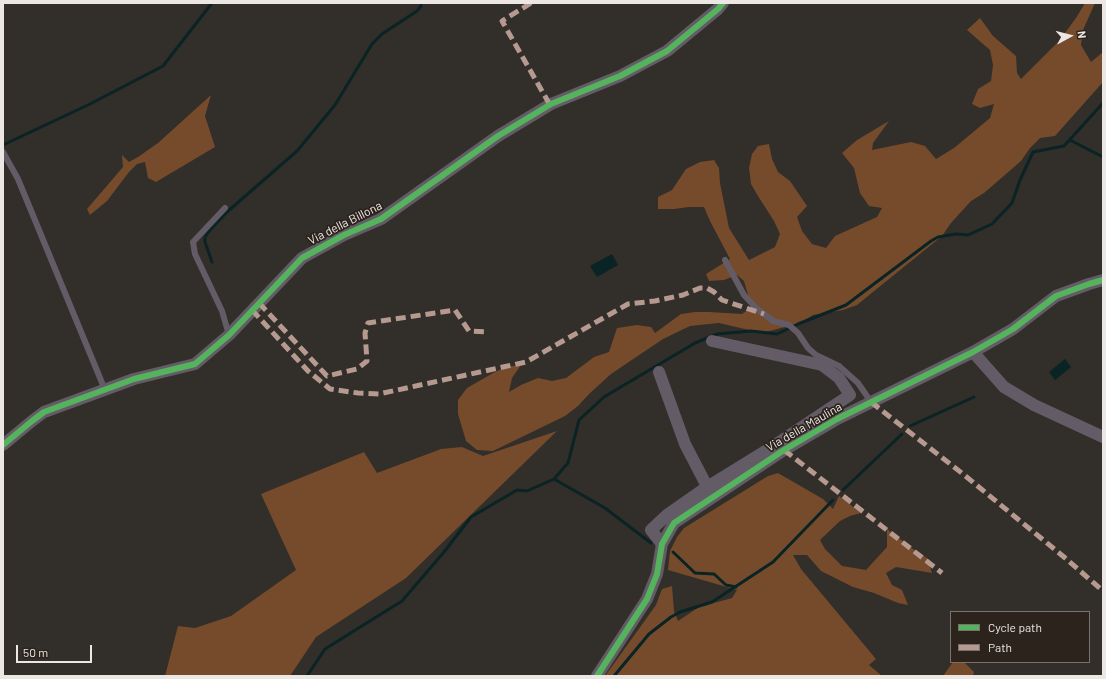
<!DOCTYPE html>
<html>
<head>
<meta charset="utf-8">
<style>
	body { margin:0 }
	#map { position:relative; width:1106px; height:679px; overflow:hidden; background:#322e2a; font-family:Barlow,sans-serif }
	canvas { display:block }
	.frame { position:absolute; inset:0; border:4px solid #ede7e3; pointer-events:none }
	.legend { position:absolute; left:950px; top:611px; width:140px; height:52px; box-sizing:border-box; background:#2c231d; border:1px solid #79716c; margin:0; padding:5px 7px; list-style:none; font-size:12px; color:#ede7e3 }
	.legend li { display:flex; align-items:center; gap:8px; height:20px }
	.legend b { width:20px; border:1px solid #79716c }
	.north { position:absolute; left:1050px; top:16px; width:40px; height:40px; -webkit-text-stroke:3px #2c231d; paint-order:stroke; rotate:83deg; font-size:11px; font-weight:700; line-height:16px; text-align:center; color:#ede7e3 }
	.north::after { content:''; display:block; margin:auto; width:14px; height:18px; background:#ede7e3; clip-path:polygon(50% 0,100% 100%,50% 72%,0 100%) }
	.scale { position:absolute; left:16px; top:645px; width:76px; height:18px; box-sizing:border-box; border:2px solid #ede7e3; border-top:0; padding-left:5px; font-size:12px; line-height:14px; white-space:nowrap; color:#ede7e3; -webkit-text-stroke:3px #2c231d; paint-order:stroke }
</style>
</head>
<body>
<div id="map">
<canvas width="1106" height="679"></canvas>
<div class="frame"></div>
<ul class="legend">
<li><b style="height:5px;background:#56b35d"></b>Cycle path</li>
<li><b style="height:5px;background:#b69a8f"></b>Path</li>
</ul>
<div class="north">N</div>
<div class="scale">50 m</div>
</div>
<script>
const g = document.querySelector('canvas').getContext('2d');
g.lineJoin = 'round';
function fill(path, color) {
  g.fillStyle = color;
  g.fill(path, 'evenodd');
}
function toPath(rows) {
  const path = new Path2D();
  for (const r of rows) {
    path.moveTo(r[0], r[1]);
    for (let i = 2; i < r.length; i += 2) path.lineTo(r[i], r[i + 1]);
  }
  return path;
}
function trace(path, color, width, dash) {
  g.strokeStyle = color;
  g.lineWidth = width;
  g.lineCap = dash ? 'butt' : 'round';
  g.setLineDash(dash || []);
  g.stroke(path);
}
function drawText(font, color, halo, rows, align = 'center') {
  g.font = font + ' Barlow,sans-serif';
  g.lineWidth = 3.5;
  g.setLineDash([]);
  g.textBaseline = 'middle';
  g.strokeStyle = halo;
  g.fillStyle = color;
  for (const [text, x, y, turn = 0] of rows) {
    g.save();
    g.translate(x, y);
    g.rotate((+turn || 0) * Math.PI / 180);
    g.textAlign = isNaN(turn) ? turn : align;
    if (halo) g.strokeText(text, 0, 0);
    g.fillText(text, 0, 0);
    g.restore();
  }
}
fill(toPath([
	[1085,3,1095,3,1083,30,1081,45,1091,62,1103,52,1103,82,1055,136,1040,138,1030,148,1021,161,984,193,971,201,951,223,942,236,857,305,843,310,813,315,800,323,762,333,719,323,690,326,663,339,611,374,589,394,578,406,565,416,493,451,477,450,466,441,458,414,458,400,467,388,493,373,506,367,521,365,512,378,509,392,521,385,538,378,552,381,566,378,594,357,609,352,617,328,637,325,651,327,655,333,681,314,695,312,709,312,742,314,754,305,748,295,744,281,737,275,724,280,709,281,706,274,730,259,710,221,704,207,689,207,674,209,658,209,658,197,672,190,686,169,700,162,714,160,719,168,720,183,729,228,749,260,775,247,780,234,774,221,758,196,751,184,749,168,752,154,758,146,769,144,772,159,778,172,790,181,807,206,797,217,802,231,812,244,826,248,835,236,877,217,882,208,869,206,860,193,854,168,842,153,857,140,889,121,873,143,872,150,911,142,925,146,936,159,954,148,990,118,994,104,980,108,972,104,978,89,991,81,993,65,990,50,967,30,980,18,993,36,1016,56,1017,73,1021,79,1059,41,1076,18],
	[211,95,205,116,215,147,156,182,148,178,145,162,137,164,129,172,107,201,90,215,87,209,123,167,122,155,129,162,138,157,158,143],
	[557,431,406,578,316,637,290,676,165,676,178,626,195,628,231,616,296,570,261,494,364,452,377,473,441,449,462,447,483,456],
	[778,473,823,499,833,509,839,496,861,513,850,516,840,521,820,540,825,549,842,566,866,570,887,547,887,529,913,549,927,558,932,573,896,567,886,573,892,585,902,590,908,605,898,603,874,593,853,587,821,571,807,555,793,555,801,569,876,659,869,665,882,676,605,676,656,605,662,589,672,586,674,611,678,621,699,607,732,598,737,590,668,570,670,551,677,537,684,528,768,476],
	[953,662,964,662,974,672,973,676,943,676]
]), '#754b2c');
fill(toPath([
	[612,254,618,265,597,277,590,266],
	[1065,359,1071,367,1055,380,1049,372]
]), '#0a2324');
trace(toPath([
	[1070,140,1103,157],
	[3,145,90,104,163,66,212,3],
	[212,262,205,242,205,237,210,230,227,212,297,151,335,105,372,44,382,34,417,11,421,6,421,3],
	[910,426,974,397],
	[554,479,605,508,651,543],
	[843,490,902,434],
	[673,552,695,573,714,574,726,585,736,587],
	[307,676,325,649,402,601,444,552,471,517,517,490,527,491,554,479,568,463,579,420,604,397,695,343,717,334,751,331,777,334,798,324,846,305,931,241,938,237,956,234,968,235,992,224,1012,203,1020,180,1033,152,1064,146,1103,103],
	[614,676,649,634,671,617,680,612,712,602,773,562,833,500]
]), '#0a2324', 3);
trace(toPath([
	[3,152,18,179,105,390],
	[225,208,193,242,195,254,222,311,229,335],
	[725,260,744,295,756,308,773,321,789,325,798,333,808,348,816,355,839,366,858,383,871,402]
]), '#635c67', 6);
trace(toPath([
	[973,352,1004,387,1034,405,1103,437],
	[659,372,685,444,711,494],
	[3,445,32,421,44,412,134,379,195,364,229,335,302,258,344,235,381,219,498,136,551,104,620,76,667,51,718,9,723,3],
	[662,544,651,530,667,515,707,487,775,445,850,395,839,378,822,365,712,341],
	[597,676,647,599,657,574,662,544,674,523,784,450,837,419,973,352,1013,329,1056,296,1089,284,1103,280]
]), '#635c67', 12);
trace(toPath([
	[531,3,502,21,550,105],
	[259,303,327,376,357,369,367,361,365,333,368,323,455,310,469,331,488,332],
	[252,310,308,371,330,389,358,393,379,394,526,362,628,304,655,301,683,295,700,288,707,288,714,292,722,300,764,314],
	[871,402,963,474,1064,557,1103,591],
	[784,450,942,573]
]), '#b69a8f', 5, [10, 5]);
trace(toPath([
	[3,445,32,421,44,412,134,379,195,364,229,335,302,258,344,235,381,219,498,136,551,104,620,76,667,51,718,9,723,3],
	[597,676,647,599,657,574,662,544,674,523,784,450,837,419,973,352,1013,329,1056,296,1089,284,1103,280]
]), '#56b35d', 6);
drawText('12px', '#ede7e3', '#2c231d', [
	["Via della Billona",345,223,-27],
	["Via della Maulina",804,427,-30]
]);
</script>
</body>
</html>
